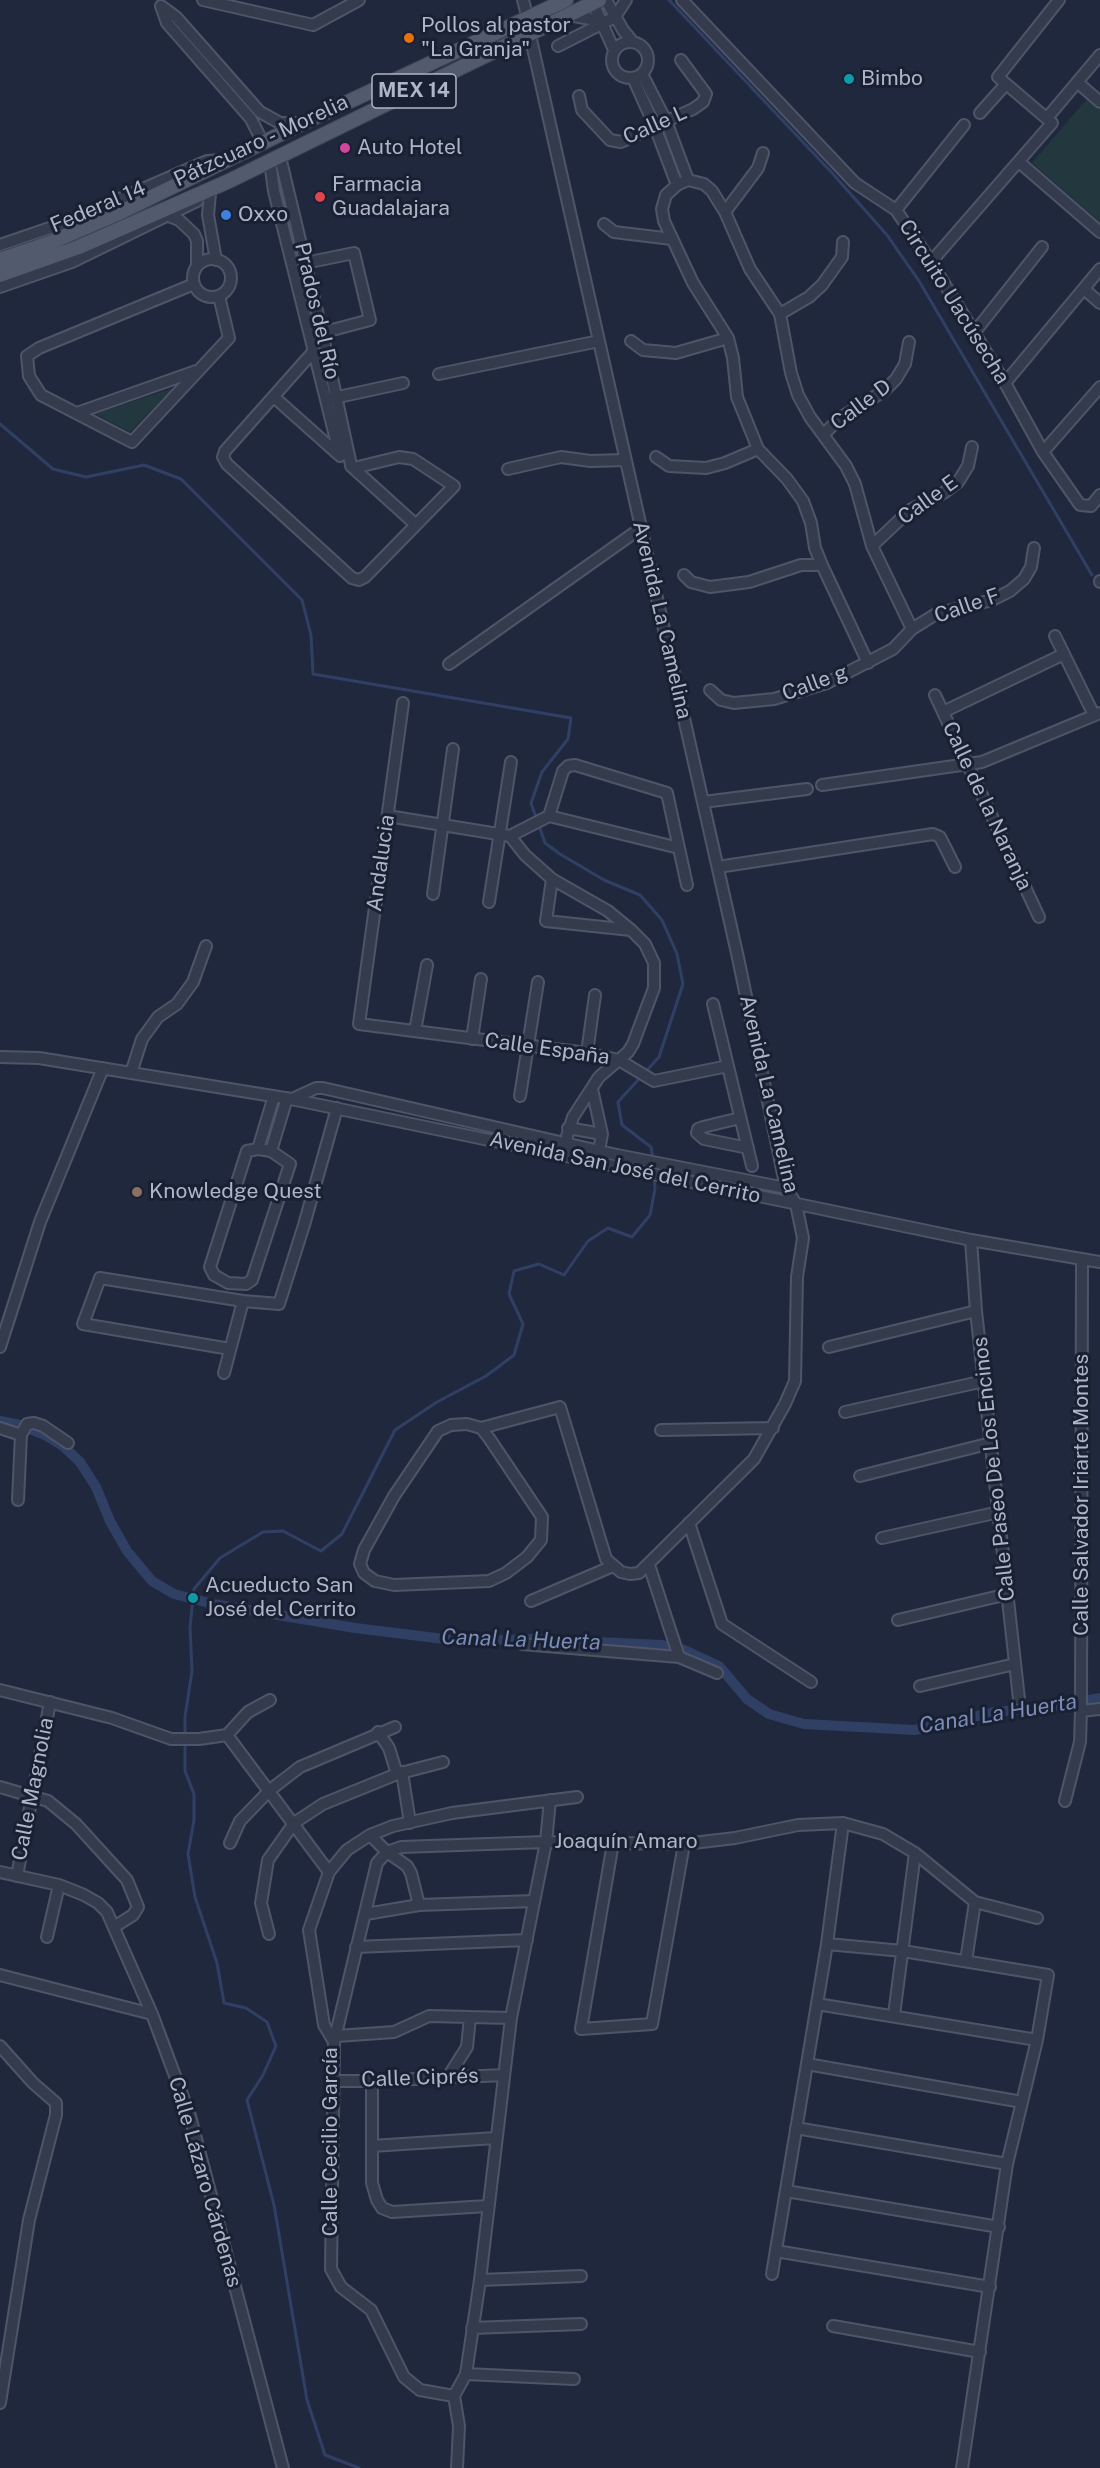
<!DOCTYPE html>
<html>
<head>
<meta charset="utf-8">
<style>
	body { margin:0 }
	canvas { display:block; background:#20283d }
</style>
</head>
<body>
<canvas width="1100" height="2468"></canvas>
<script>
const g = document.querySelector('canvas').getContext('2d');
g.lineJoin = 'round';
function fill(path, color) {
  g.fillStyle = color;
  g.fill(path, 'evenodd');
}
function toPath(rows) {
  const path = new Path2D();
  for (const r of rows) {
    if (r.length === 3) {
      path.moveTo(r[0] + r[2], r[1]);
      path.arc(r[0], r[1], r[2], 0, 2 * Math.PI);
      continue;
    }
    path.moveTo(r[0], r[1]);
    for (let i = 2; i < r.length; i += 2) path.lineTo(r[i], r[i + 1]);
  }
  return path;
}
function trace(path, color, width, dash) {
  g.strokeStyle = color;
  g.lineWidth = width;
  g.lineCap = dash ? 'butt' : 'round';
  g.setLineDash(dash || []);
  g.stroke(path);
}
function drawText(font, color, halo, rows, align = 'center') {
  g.font = font + ' "Public Sans",sans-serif';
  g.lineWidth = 6;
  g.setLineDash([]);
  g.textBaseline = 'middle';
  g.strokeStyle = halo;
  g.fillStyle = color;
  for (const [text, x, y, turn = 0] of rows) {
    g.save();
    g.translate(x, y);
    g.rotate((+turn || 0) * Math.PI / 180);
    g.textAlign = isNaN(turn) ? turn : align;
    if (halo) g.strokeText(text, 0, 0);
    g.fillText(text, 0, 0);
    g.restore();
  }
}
fill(toPath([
	[1087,99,1100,110,1100,222,1032,163],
	[173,388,130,432,95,414]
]), '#22373e');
trace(toPath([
	[669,0,833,174,887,235,919,281,1092,575],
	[0,424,53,469,86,477,144,465,181,479,302,600,311,635,313,674,571,718,568,739,542,772,531,803,545,843,560,854,604,880,640,895,662,920,677,954,683,984,659,1057,618,1102,622,1125,651,1147,653,1159],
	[359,2468,325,2455,307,2400,274,2205,247,2100,263,2075,276,2046,267,2022,246,2008,224,2003,217,1963,195,1897,188,1854,194,1820,194,1794,185,1771,185,1717,192,1671,190,1627,194,1589,220,1558,263,1532,283,1531,321,1551,342,1534,395,1430,437,1402,486,1376,514,1355,523,1324,509,1294,514,1271,539,1264,564,1275,588,1241,608,1228,632,1237,650,1215,655,1189,654,1177]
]), '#303f64', 3);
trace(toPath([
	[0,1421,20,1425,45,1435,63,1446,80,1462,96,1487,110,1521,127,1551,152,1581,174,1594,213,1604,355,1628,444,1639,477,1641,532,1639,661,1645,684,1650,719,1666,747,1699,769,1714,804,1724,915,1730,995,1712,1048,1707,1100,1698]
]), '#303f64', 10);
const minor = toPath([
	[203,0,313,25,359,0],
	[523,0,528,19],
	[606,0,623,30,632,41],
	[682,0,855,183,896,210,931,262,1005,383,1043,452,1080,505,1091,506,1100,495],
	[593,3,614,50],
	[161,6,176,17,260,112,280,123,300,123],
	[161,6,167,23,251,119,263,143],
	[569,15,601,21],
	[630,60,18],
	[558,46,615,17,626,0],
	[642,74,666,121,688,180],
	[633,78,655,127,677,185],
	[1077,82,1100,102],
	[579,96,582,110,610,140,621,142,693,109,703,102,706,94,681,60],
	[980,113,1006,84],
	[1047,118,1100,55],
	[280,157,322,332,351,465],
	[270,162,274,191,340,456],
	[1019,162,1100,232],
	[210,194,208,215,216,260],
	[896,210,964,125],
	[725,212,758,168,763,153],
	[169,216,179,220,194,234,197,241,197,266],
	[604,224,614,232,672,239],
	[0,245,67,222,207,161,223,160],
	[212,278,19],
	[931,262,1052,123,998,77,1059,0],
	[305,263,354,253,370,320,317,334],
	[194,284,39,348,27,356,29,376,41,395,132,442,229,338,219,296],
	[0,287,72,262,197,201],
	[1084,289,1100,303],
	[780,314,809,297,822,285,842,257,843,242],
	[974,333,1042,247],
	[631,341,643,350,676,353,728,338],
	[313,352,225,451,223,457,227,464,352,578,359,580,365,577,454,486,413,459,399,457,354,468],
	[439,374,599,341],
	[1005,383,1100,269],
	[274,397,339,455],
	[329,399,403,383],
	[77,413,196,371],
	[824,434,840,418,884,391,896,379,905,364,909,342],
	[1043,452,1100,387],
	[656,457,669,466,706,468,725,463,758,449],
	[351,466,415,524],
	[508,469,561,457,590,461,626,460],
	[872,546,910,510,945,492,958,482,968,466,972,447],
	[684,575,691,582,710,587,749,582,801,565,822,565],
	[1100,581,1100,582],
	[1055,636,1094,715],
	[868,663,822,565,815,548,811,523,803,501,787,479,758,449,737,397,733,358,728,338,693,283,664,221,662,209,666,195,677,185,688,180,704,184,712,191,725,212,750,269,780,314,791,373,798,395,810,417,846,466,855,484,872,546,912,629],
	[449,664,641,528],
	[710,690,721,700,734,703,774,699,827,683,893,649,912,629,936,614,992,600,1010,591,1024,579,1031,567,1034,548],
	[935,695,1039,917],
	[403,703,359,1024,587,1053,619,1060,654,1081,728,1066],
	[943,712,1064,654],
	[822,785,982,762,1100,713],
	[703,802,807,789],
	[388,816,510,836,549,816],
	[549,816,563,771,568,766,575,765,667,793,687,885],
	[549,816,679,848],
	[510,836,525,855,552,879,608,911,631,930,645,944,654,963,654,988,633,1044,628,1052,599,1077,573,1117,567,1136,567,1150],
	[718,867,933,834,940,837,955,867],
	[552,879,546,921,631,930],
	[433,894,453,749],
	[489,902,511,762],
	[713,1004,752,1166],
	[415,1031,427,965],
	[472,1039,481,979],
	[587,1053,595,995],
	[0,1057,39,1058,291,1099,971,1240,1100,1262],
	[131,1073,142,1039,158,1017,177,1004,193,982,206,946],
	[592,1089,602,1134,598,1156],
	[520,1096,538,982],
	[292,1099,316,1088,323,1088,617,1155,786,1188],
	[740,1118,703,1127,698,1129,697,1133,704,1139,748,1148],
	[568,1128,602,1134],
	[258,1149,271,1151,290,1164,252,1280,246,1284,228,1283,214,1275,210,1267,247,1151,258,1149],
	[258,1149,274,1096],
	[271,1151,287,1098],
	[971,1240,976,1311,1019,1699],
	[0,1347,40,1222,103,1068],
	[829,1347,976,1311],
	[230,1349,83,1324,100,1278,243,1301,279,1304,304,1225,337,1108],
	[224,1373,243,1301],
	[845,1412,984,1381],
	[467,1424,481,1428,489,1438,542,1517,541,1540,527,1557,506,1573,489,1581,394,1585,375,1581,364,1573,360,1564,364,1550,394,1496,438,1431,451,1425,467,1424],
	[0,1428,21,1435],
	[481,1428,560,1407,606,1559,621,1572,630,1574,639,1573,754,1459,785,1404,795,1381,797,1277,803,1238,796,1204,786,1188,737,953,530,35],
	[661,1430,773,1428],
	[860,1476,991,1443],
	[18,1500,21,1435,27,1424,34,1423,43,1426,68,1443],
	[689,1523,722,1624,811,1682],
	[882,1538,999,1512],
	[649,1565,679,1657],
	[531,1601,613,1566],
	[898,1620,1008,1594],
	[522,1644,679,1657,717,1673],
	[920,1686,1015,1664],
	[0,1690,112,1718,171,1739,199,1739,227,1735],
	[1081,1711,1100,1709],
	[378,1732,389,1748,397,1774],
	[227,1735,329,1872],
	[227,1735,248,1712,270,1700],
	[402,1772,410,1823],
	[0,1787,48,1801,76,1824,127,1880,138,1907,133,1915,114,1927],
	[1065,1801,1080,1742,1081,1711,1082,1260],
	[370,1835,387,1852,407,1866,411,1873,419,1905],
	[230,1843,240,1821,270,1790,300,1767,395,1727],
	[613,1843,581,2029,652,2024,684,1844],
	[0,1872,59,1885,84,1895,98,1903,107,1912,152,2014,190,2116,283,2468],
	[17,1876,50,1702],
	[366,1914,419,1905,534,1901],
	[269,1934,261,1903,268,1860,294,1823,323,1804,397,1774,443,1762],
	[47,1937,59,1885],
	[827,1944,903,1951,1048,1975,1037,2040,1007,2164,962,2468],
	[356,1947,527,1940],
	[966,1961,975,1902],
	[0,1975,152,2014],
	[817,2004,1037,2040],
	[894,2015,915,1853],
	[337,2036,394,2032,429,2016,511,2018],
	[334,2042,377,1863,387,1852,401,1847,546,1842,684,1844,735,1838,798,1825,843,1823,883,1834,915,1853,975,1902,1037,1918],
	[0,2046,33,2083,56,2103,56,2115,29,2220,0,2403],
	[807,2064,1022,2102],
	[448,2077,467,2047,470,2017],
	[335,2081,372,2081,504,2075],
	[372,2081,372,2183,377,2200,382,2208,392,2212,487,2206],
	[796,2128,1007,2164],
	[372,2146,495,2138],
	[786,2191,999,2227],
	[776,2251,990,2287],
	[772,2274,827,1944,843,1823],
	[480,2280,581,2276],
	[833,2326,980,2352],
	[472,2328,581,2324],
	[466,2374,574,2379],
	[454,2396,420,2390,404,2377,371,2310,341,2287,331,2269,334,2042,324,2025,309,1930,329,1872,347,1850,370,1835,393,1826,452,1813,577,1797],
	[457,2468,459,2426,454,2396,466,2374,480,2280,511,2018,546,1842,550,1800]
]);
const major = toPath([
	[0,260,47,244,121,212,303,123,566,0],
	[0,275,79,247,229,181,599,0]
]);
trace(minor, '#4f5568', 14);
trace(major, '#3d4456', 16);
trace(minor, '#343b4d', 10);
trace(major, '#525a6d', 14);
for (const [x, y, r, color] of [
	[409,38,6,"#e8710a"],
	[849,79,6,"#0f9aa8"],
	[345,148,6,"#d1479c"],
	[320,197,6,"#e0444e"],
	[226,215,6,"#3f7fe0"],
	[137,1192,6,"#8d6e63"],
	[193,1598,6,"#0f9aa8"]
]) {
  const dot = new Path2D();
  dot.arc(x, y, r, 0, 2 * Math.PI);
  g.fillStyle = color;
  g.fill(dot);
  trace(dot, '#192032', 2);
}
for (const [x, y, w] of [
	[414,91,84]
]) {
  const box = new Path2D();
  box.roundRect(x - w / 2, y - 17, w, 34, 4.5);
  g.fillStyle = '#192032';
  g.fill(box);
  trace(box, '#afb5c9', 1.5);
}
drawText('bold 20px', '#afb5c9', null, [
	["MEX 14",414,91]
]);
drawText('21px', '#afb5c9', '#192032', [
	["Pollos al pastor",421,26],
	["\"La Granja\"",421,50],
	["Bimbo",861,79],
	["Auto Hotel",357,148],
	["Farmacia",332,185],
	["Guadalajara",332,209],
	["Oxxo",238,215],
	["Knowledge Quest",149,1192],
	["Acueducto San",205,1586],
	["José del Cerrito",205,1610]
], 'left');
drawText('21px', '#afb5c9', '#192032', [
	["Calle L",655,125,-24],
	["Pátzcuaro - Morelia",261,141,-25],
	["Federal 14",98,207,-23],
	["Circuito Uacúsecha",954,302,58],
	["Prados del Río",317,311,77],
	["Calle D",861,405,-37],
	["Calle E",928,500,-36],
	["Calle F",967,606,-19],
	["Avenida La Camelina",662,620,77],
	["Calle g",815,683,-20],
	["Calle de la Naranja",987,806,65],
	["Andalucia",381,863,-82],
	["Calle España",547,1049,8],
	["Avenida La Camelina",769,1094,77],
	["Avenida San José del Cerrito",625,1168,12],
	["Calle Paseo De Los Encinos",994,1469,-96],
	["Calle Salvador Iriarte Montes",1082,1495,-90],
	["Calle Magnolia",33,1789,-79],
	["Joaquín Amaro",626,1842],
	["Calle Ciprés",420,2078,-2],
	["Calle Cecilio García",331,2142,-90],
	["Calle Lázaro Cárdenas",205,2182,74]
]);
drawText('italic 22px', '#7b8db8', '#192032', [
	["Canal La Huerta",521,1640,2],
	["Canal La Huerta",998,1714,-9]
]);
</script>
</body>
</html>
